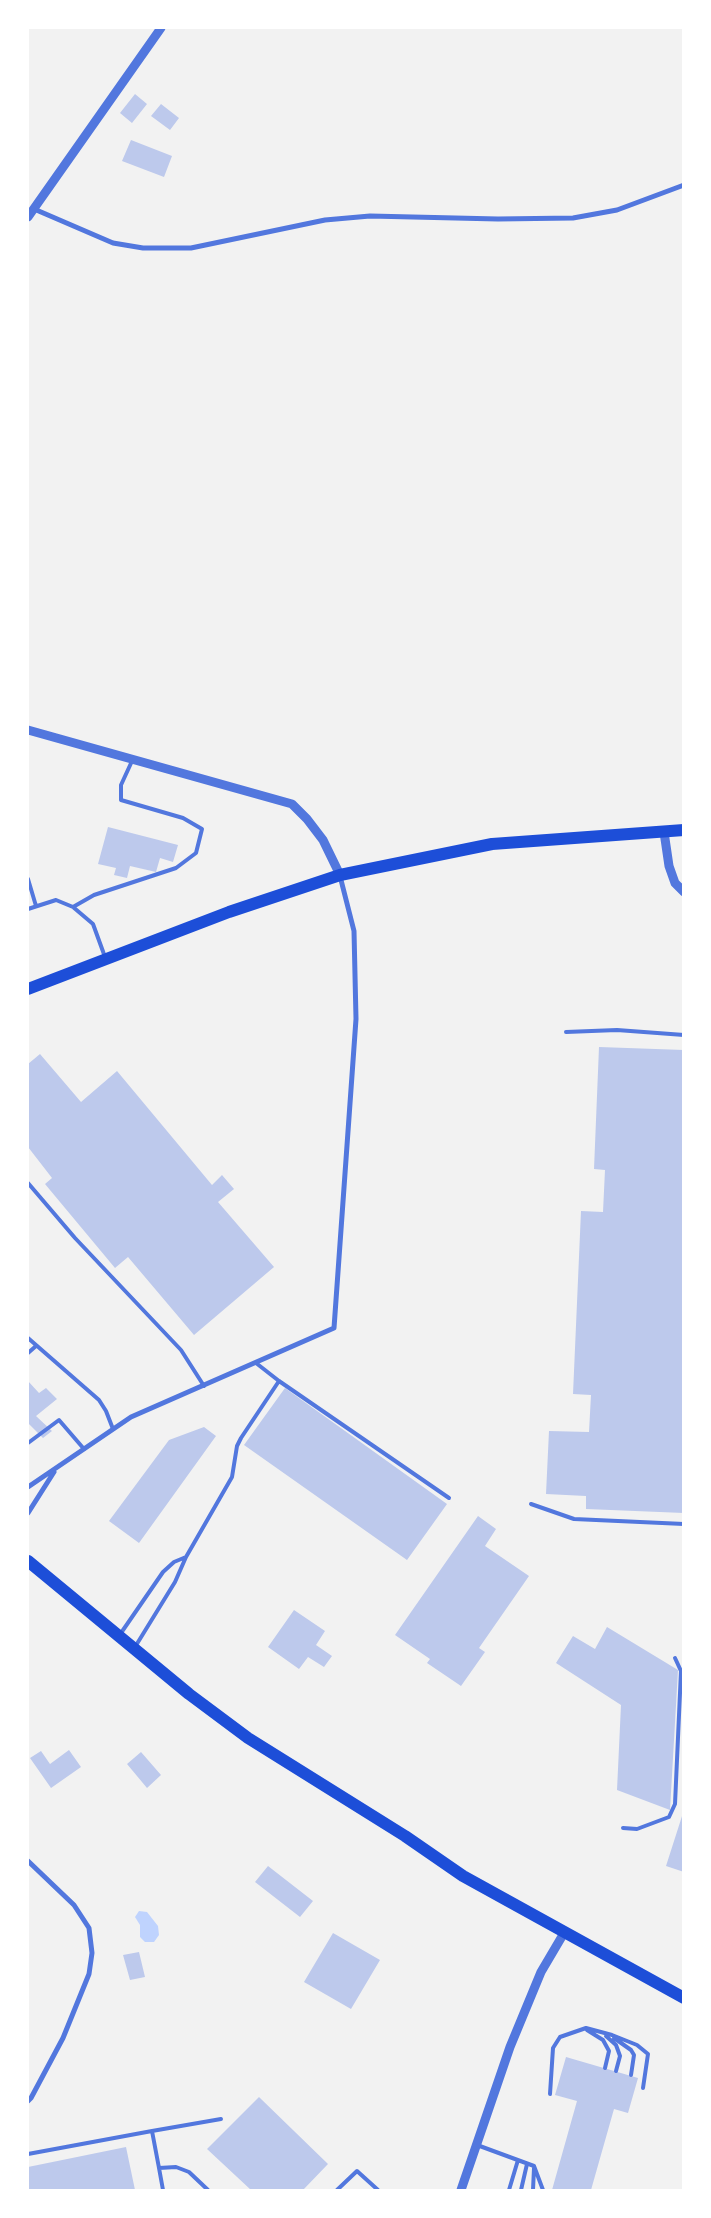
<!DOCTYPE html>
<html>
<head>
<meta charset="utf-8">
<style>
	body { margin:0 }
	#map { position:relative; width:711px; height:2218px; overflow:hidden; background:#f2f2f2; font-family:"Titillium Web",sans-serif }
	canvas { display:block }
	.frame { position:absolute; inset:0; border:29px solid #fff; pointer-events:none }
</style>
</head>
<body>
<div id="map">
<canvas width="711" height="2218"></canvas>
<div class="frame"></div>
</div>
<script>
const g = document.querySelector('canvas').getContext('2d');
g.lineJoin = 'round';
function fill(path, color) {
  g.fillStyle = color;
  g.fill(path, 'evenodd');
}
function toPath(rows) {
  const path = new Path2D();
  for (const r of rows) {
    path.moveTo(r[0], r[1]);
    for (let i = 2; i < r.length; i += 2) path.lineTo(r[i], r[i + 1]);
  }
  return path;
}
function trace(path, color, width, dash) {
  g.strokeStyle = color;
  g.lineWidth = width;
  g.lineCap = dash ? 'butt' : 'round';
  g.setLineDash(dash || []);
  g.stroke(path);
}
fill(toPath([
	[139,1911,147,1912,158,1926,159,1935,154,1942,145,1942,140,1937,140,1925,135,1917]
]), '#bfd3fe');
fill(toPath([
	[135,94,147,104,132,123,120,113],
	[161,104,179,118,170,130,151,116],
	[131,140,172,156,164,177,122,161],
	[108,827,178,845,173,862,160,858,156,872,130,866,127,878,114,875,116,868,98,864],
	[599,1047,684,1050,684,1513,586,1509,586,1496,546,1494,549,1431,589,1432,591,1395,573,1394,581,1211,603,1212,605,1170,594,1169],
	[40,1054,81,1102,117,1071,212,1185,222,1175,234,1189,218,1202,274,1267,194,1335,128,1257,115,1268,45,1184,52,1178,28,1147,28,1064],
	[28,1381,39,1393,46,1388,57,1399,36,1416,52,1431,43,1438,28,1423],
	[285,1388,447,1504,407,1560,244,1445],
	[204,1427,216,1436,139,1543,109,1521,169,1440],
	[478,1516,496,1529,485,1546,529,1576,479,1648,485,1652,461,1686,427,1663,430,1659,395,1635],
	[294,1610,325,1631,316,1645,332,1656,324,1667,308,1657,299,1669,268,1647],
	[607,1627,678,1670,670,1810,617,1790,621,1705,556,1663,573,1636,595,1649],
	[69,1750,81,1767,51,1788,30,1758,41,1751,50,1764],
	[141,1752,161,1775,147,1788,127,1764],
	[683,1813,684,1813,684,1872,666,1866],
	[268,1866,313,1901,300,1917,255,1882],
	[333,1933,380,1960,351,2009,304,1982],
	[139,1952,145,1977,130,1980,123,1955],
	[566,2057,638,2078,628,2113,614,2109,591,2190,552,2190,577,2101,555,2095],
	[259,2097,328,2164,303,2190,251,2190,207,2149],
	[126,2147,135,2190,28,2190,28,2167]
]), '#bdc9ec');
trace(toPath([
	[28,879,36,906],
	[73,907,94,895,176,868,196,853,202,829,183,818,121,800,121,785,132,761],
	[28,909,56,900,73,907,93,924,105,957],
	[566,1032,617,1030,684,1035],
	[28,1183,75,1238,181,1350,204,1386],
	[28,1338,99,1400,106,1411,113,1429],
	[28,1353,36,1346],
	[256,1363,279,1381,449,1498],
	[28,1443,59,1420,84,1449],
	[531,1504,574,1519,684,1524],
	[121,1633,163,1572,174,1562,186,1557],
	[135,1647,175,1582,186,1557,232,1477,237,1446,241,1438,279,1381],
	[623,1828,637,1829,669,1817,675,1804,681,1671,675,1658],
	[587,2030,603,2040,609,2051,605,2068],
	[606,2036,616,2045,620,2056,616,2071],
	[614,2038,631,2050,634,2055,631,2075],
	[550,2094,553,2048,560,2037,586,2028,612,2035,637,2045,648,2054,643,2088],
	[152,2131,221,2119],
	[477,2145,534,2166],
	[28,2154,152,2131,159,2168],
	[534,2166,543,2190],
	[163,2190,159,2168,176,2167,189,2172,208,2190],
	[337,2190,357,2171,378,2190],
	[509,2190,518,2160],
	[521,2190,527,2164],
	[533,2190,534,2168]
]), '#5277de', 4);
trace(toPath([
	[34,209,113,243,143,248,191,248,325,220,370,216,498,219,573,218,617,210,684,185],
	[28,1487,131,1417,334,1328,356,1019,354,931,340,876],
	[28,1513,54,1472],
	[28,1861,74,1905,89,1928,92,1953,89,1974,63,2038,31,2098,28,2101]
]), '#5277de', 5);
trace(toPath([
	[28,217,161,28],
	[28,730,292,804,307,819,323,840,340,875],
	[664,832,669,866,675,883,684,892],
	[461,2190,510,2047,541,1972,564,1933]
]), '#5277de', 9);
trace(toPath([
	[28,989,229,912,340,875,492,844,684,830],
	[28,1561,189,1694,248,1738,405,1836,463,1876,684,1998]
]), '#1d4ed8', 12);
</script>
</body>
</html>
